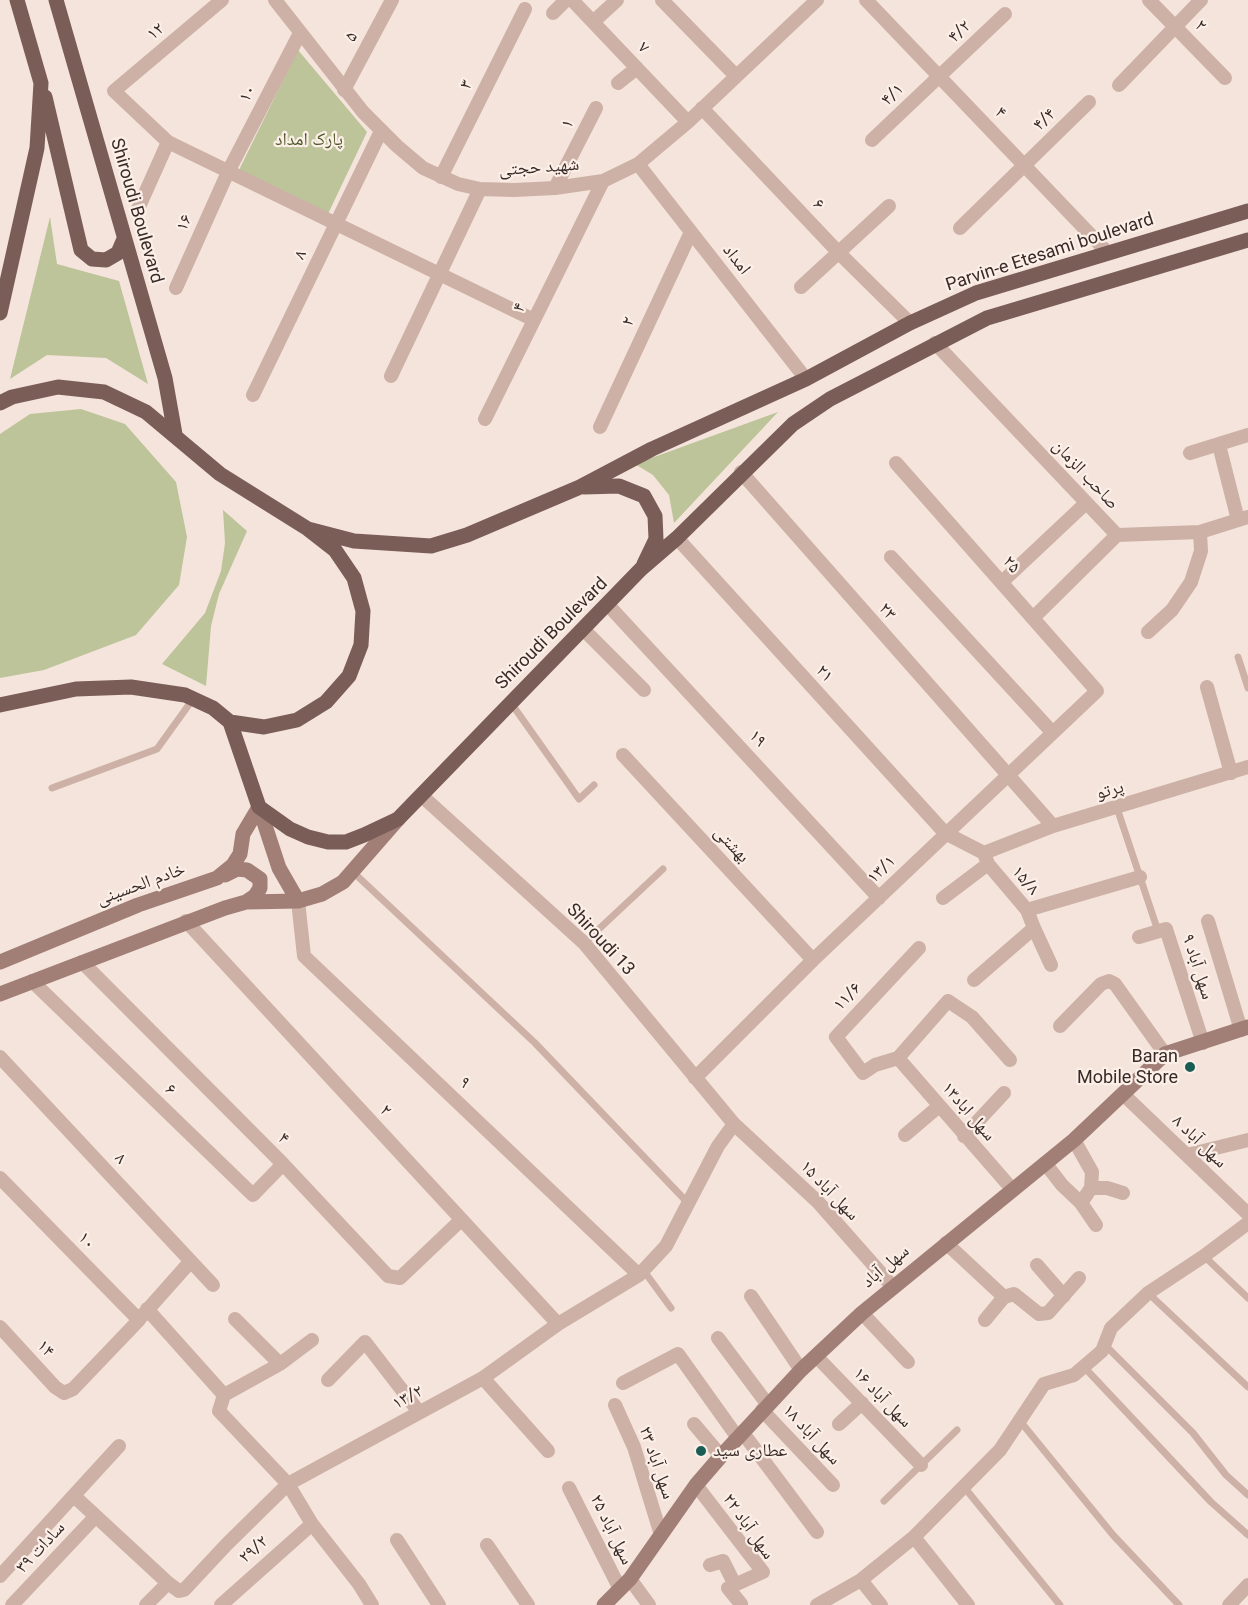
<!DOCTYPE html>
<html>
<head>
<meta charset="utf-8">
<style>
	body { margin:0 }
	canvas { display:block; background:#f4e4db }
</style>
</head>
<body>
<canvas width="1248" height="1605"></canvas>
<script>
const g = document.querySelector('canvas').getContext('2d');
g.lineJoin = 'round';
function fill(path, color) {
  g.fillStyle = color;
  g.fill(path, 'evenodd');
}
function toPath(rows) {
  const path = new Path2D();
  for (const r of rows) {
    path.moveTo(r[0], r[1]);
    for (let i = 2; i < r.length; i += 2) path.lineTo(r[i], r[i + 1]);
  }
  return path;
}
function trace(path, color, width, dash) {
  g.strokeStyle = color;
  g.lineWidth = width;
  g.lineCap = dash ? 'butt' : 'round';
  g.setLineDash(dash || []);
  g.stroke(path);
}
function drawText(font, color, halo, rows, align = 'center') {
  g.font = font + ' Roboto,"Noto Naskh Arabic",sans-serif';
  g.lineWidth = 4.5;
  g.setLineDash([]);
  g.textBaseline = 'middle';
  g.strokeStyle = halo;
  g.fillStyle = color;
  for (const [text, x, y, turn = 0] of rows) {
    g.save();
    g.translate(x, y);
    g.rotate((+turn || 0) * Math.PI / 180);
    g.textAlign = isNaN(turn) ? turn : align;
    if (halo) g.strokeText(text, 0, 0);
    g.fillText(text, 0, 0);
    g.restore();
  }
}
fill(toPath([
	[298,50,367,132,327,216,238,172],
	[50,217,57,264,119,281,148,384,106,358,47,355,10,379],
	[81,409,125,424,176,482,187,537,179,585,136,635,44,670,0,678,0,434,30,414],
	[778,412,674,523,669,495,653,475,635,464],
	[223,510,247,531,219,594,211,626,206,686,162,664,205,613,221,571,225,543]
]), '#bdc49a');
trace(toPath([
	[1238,657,1248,688],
	[511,703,579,799,594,785],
	[52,788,157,749,193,699],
	[1117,808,1158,931],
	[353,872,535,1043,688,1203],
	[584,943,663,869],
	[1204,1256,1248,1298],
	[644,1271,671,1308],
	[1148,1293,1248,1387],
	[1105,1345,1193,1433,1226,1475,1248,1495],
	[1084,1367,1211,1502,1248,1535],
	[1020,1421,1113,1535,1179,1605],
	[964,1487,1060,1605],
	[884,1501,957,1430]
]), '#cdb1a6', 7);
trace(toPath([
	[222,0,114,91,168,142,534,320],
	[275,0,363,112,397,146,423,168,458,184,480,189,514,190,555,188,603,181,638,164,688,122,817,0],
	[572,0,688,122],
	[662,0,736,76],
	[866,0,1108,253],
	[1149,0,1225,78],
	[553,13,566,0],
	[593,22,617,0],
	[618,83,637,68],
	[1119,85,1201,0],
	[344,90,392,0],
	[702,108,839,253,910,323],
	[872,140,1005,14],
	[638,164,806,379],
	[441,177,525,9],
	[555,188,596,108],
	[138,209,168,142],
	[960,228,1089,102],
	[801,287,889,206],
	[176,288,228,172,300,33],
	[935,343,1117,535,1200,532,1248,517],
	[391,376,480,189],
	[253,395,381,131],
	[485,419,603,181],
	[600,427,691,232],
	[1219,445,1238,520],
	[1190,453,1248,435],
	[741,472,1053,826],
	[677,538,945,833,984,853],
	[891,557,1052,732],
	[1002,582,1086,503],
	[609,606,879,898],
	[1033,618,1117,535],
	[583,629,644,690],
	[1148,632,1172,610,1191,582,1201,551,1200,532],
	[1207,687,1231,773],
	[623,755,813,960],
	[422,796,584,943,734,1124,818,1202,893,1287],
	[984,853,1053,826,1248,767],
	[943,898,988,864],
	[298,901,304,956,639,1275],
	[1027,910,1140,877],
	[186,921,558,1324],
	[1208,921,1241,1030],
	[1034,928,1051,965],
	[1139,937,1166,929,1203,1043],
	[82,962,283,1164,388,1276,400,1278,461,1220],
	[974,980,1034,928,1027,910,988,864,984,853],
	[32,981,253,1195,283,1164],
	[1060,1026,1101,984,1109,981,1115,984,1165,1054],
	[0,1057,213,1285],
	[898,1058,875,1065,863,1073,836,1037,919,948],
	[898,1058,1012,1189],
	[898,1058,948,1001,972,1017,1010,1060],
	[695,1078,813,960,1097,691,896,463],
	[1124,1095,1248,1214],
	[905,1135,938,1107],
	[964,1136,1004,1093],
	[1074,1140,1092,1172,1091,1188,1081,1203],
	[1187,1155,1248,1140],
	[1045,1163,1062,1185,1081,1203,1096,1225],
	[0,1178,139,1320,73,1389,64,1393,55,1387,0,1327],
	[1091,1188,1107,1188,1123,1193],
	[946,1243,1004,1297,1014,1294,1039,1314,1048,1313,1079,1278],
	[1037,1265,1064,1296],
	[751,1296,801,1370],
	[147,1309,224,1395],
	[862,1313,908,1362],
	[142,1316,190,1262],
	[235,1319,280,1364],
	[985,1320,1004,1297],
	[718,1338,768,1405],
	[312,1340,280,1364,224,1395,219,1411,288,1484,312,1524,359,1584,372,1605],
	[816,1356,921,1465],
	[483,1378,548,1451],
	[328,1380,365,1342,419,1412],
	[623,1383,678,1354,738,1438],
	[615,1405,634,1447,661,1535],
	[762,1410,833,1485],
	[694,1424,721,1456],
	[839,1424,862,1403],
	[743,1433,817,1532],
	[696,1485,763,1572,728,1588,741,1604],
	[569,1488,620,1589],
	[74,1496,168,1583,179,1591,184,1590,227,1544,288,1484,483,1378,558,1324,639,1275,666,1246,718,1146,734,1124],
	[914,1537,968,1605],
	[397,1540,439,1605],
	[487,1545,528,1605],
	[710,1565,723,1561,735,1585],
	[0,1576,119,1446],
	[630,1579,649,1605],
	[861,1580,881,1605],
	[12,1605,96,1516],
	[146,1605,168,1583],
	[221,1605,312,1524],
	[817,1605,861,1580,914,1537,1000,1450,1044,1384,1074,1375,1102,1351,1111,1328,1148,1293,1204,1256,1248,1223],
	[1229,1605,1248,1585]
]), '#cdb1a6', 14);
trace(toPath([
	[259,807,279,868,298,901],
	[225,875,237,869,247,870,260,879,260,888,255,896,246,902],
	[0,962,138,905,217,878,233,865,240,854,243,834,259,807],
	[0,994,225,908,246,902,298,901,322,894,343,882,398,819],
	[604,1605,630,1579,696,1485,721,1456,801,1370,862,1313,1074,1140,1165,1054,1248,1027]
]), '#a17f77', 15);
trace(toPath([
	[56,0,165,378,175,434],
	[45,97,81,250,92,259,106,260,118,253,124,239],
	[0,313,37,148,41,83,17,0],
	[0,403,12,397,58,387,104,392,146,412,220,474,308,529,335,550,354,578,363,611,361,645,349,676,326,702,297,720,264,727,230,722,213,708,185,695,131,687,76,689,0,705],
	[584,487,619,486,644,496,655,516,656,539,644,564],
	[308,529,354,541,431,546,467,535,580,487,652,449,806,379,910,323,976,293,1248,211],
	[230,722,259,807,290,829,308,837,328,842,346,842,364,835,398,819,641,569,677,538,793,424,830,399,987,318,1248,240]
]), '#7b5d57', 15);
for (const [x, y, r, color] of [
	[1190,1067,6,"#1a5d55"],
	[701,1451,6,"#1a5d55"]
]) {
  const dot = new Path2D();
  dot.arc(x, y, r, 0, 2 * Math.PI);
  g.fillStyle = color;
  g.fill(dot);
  trace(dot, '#fbefe8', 2);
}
drawText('18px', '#382a27', '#fbefe8', [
	["۲",1200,26,46],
	["۱۲",156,32,-40],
	["۴/۲",960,32,-44],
	["۵",352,37,-62],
	["۷",643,48,46],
	["۳",467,85,-64],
	["۱۰",248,94,-63],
	["۴/۱",893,95,-44],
	["۴",1000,113,46],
	["۴/۴",1045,120,-44],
	["۱",568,124,-63],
	["شهید حجتی",539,168,-4],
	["۶",818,205,47],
	["Shiroudi Boulevard",136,211,74],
	["۱۶",185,223,-66],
	["Parvin-e Etesami boulevard",1050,253,-18],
	["۸",301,255,-64],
	["امداد",736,260,52],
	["۴",520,308,-64],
	["۲",629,322,-65],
	["صاحب الزمان",1085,475,47],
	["۲۵",1011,565,49],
	["۲۳",887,612,49],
	["Shiroudi Boulevard",552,634,-45],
	["۲۱",824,674,48],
	["۱۹",757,739,47],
	["پرتو",1110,791,-16],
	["بهشتی",731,845,47],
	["۱۳/۱",882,870,-44],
	["۱۵/۸",1025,881,50],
	["خادم الحسینی",141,885,-20],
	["Shiroudi 13",600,940,47],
	["سهل آباد ۹",1197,967,72],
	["۱۱/۶",848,997,-46],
	["۹",464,1083,44],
	["۶",170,1090,44],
	["۲",385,1111,47],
	["سهل اباد۱۳",968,1112,49],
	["۴",283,1139,45],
	["سهل آباد ۸",1199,1142,44],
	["۸",120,1159,47],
	["سهل آباد ۱۵",829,1191,46],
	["۱۰",86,1241,46],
	["سهل آباد",886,1267,-40],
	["۱۴",45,1349,48],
	["۱۳/۲",408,1398,-28],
	["سهل آباد ۱۶",882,1398,46],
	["سهل آباد ۱۸",811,1435,47],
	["سهل آباد ۲۳",656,1463,71],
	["سهل آباد ۲۲",748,1527,55],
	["سهل آباد ۲۵",611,1530,64],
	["سادات ۳۹",41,1548,-47],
	["۲۹/۲",254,1550,-41]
]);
drawText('18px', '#4f5829', '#fbefe8', [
	["پارک امداد",309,140]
]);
drawText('18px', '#382a27', '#fbefe8', [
	["Baran",1178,1057],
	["Mobile Store",1178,1078],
	["عطاری سید",713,1451,"left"]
], 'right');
</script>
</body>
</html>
